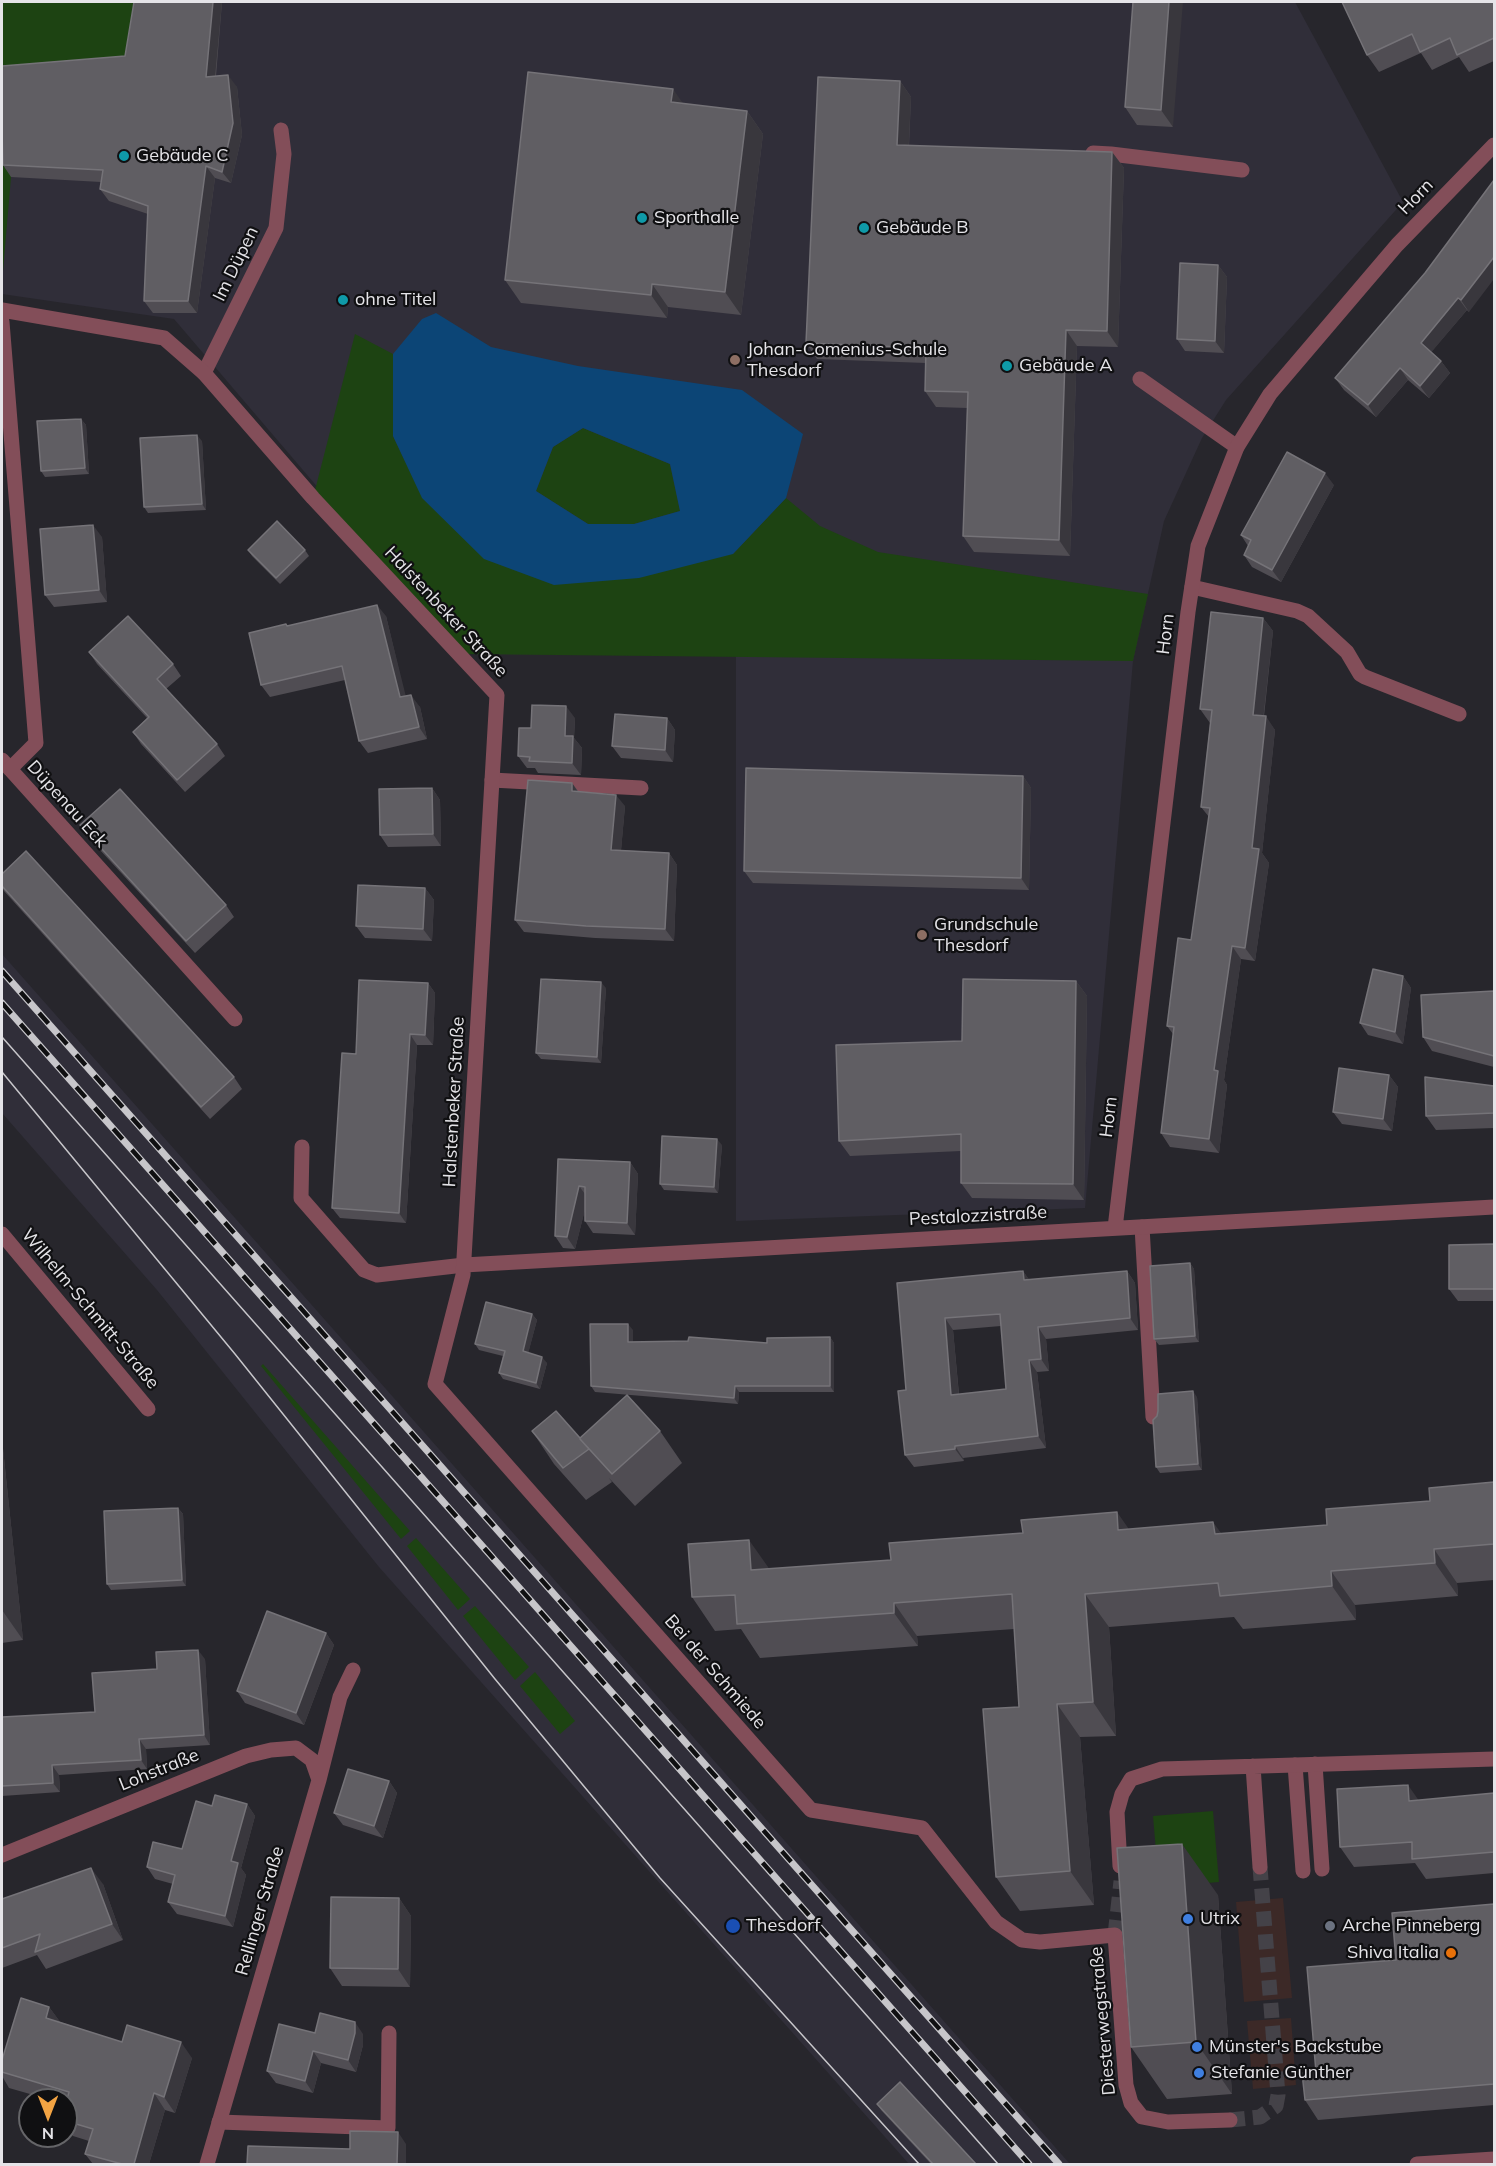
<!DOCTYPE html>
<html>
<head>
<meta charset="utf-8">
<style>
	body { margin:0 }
	#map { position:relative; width:1496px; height:2166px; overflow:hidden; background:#27262c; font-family:Mulish,sans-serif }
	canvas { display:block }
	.frame { position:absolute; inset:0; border:3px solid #e5e4e8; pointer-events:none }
	.north { position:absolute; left:18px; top:2088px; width:60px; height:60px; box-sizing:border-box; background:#101012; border:2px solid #656568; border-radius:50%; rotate:180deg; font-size:16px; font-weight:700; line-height:24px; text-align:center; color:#e5e4e8 }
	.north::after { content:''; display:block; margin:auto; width:21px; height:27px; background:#f3a443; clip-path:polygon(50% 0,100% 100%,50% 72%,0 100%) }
</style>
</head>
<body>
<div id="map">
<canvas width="1496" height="2166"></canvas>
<div class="frame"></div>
<div class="north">N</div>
</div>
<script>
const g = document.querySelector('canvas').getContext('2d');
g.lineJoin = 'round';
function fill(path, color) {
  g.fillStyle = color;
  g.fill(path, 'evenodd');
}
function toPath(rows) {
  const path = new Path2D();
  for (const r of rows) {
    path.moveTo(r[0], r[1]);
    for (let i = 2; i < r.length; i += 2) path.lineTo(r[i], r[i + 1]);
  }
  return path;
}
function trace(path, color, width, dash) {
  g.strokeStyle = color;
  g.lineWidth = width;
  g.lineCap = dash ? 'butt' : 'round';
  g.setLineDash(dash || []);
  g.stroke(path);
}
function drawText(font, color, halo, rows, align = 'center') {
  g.font = font + ' Mulish,sans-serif';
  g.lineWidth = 4.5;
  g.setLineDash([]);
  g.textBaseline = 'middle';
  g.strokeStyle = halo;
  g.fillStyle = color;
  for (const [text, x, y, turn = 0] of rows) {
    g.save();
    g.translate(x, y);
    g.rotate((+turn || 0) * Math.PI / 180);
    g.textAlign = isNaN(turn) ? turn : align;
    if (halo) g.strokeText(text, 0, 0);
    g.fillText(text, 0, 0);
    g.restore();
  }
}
fill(toPath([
	[1283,1898,1292,1998,1244,2002,1236,1902],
	[1291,2018,1296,2085,1253,2089,1247,2021]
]), '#3c2927');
fill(toPath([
	[2,2,1295,2,1403,202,1226,400,1202,438,1164,521,1133,661,1085,1208,736,1221,736,656,460,654,174,319,2,294],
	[2,954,1070,2164,909,2164,379,1567,157,1290,2,1113]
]), '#302e39');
fill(toPath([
	[2,2,144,2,134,67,7,79,11,177,2,283],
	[355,334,393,354,393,436,423,498,733,554,786,498,820,526,878,552,1148,594,1133,661,460,654,313,498],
	[583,428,670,464,680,511,634,524,588,524,536,491,553,447],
	[263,1364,410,1531,401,1539,261,1366],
	[416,1538,470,1599,458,1610,407,1546],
	[475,1606,529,1667,515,1680,463,1616],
	[535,1672,575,1721,560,1734,520,1686],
	[1213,1811,1219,1882,1159,1887,1153,1816]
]), '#1d4312');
fill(toPath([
	[436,313,491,347,578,366,742,390,803,434,786,498,733,554,639,578,554,585,484,559,422,498,393,436,393,354,422,319],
	[583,428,670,464,680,511,634,524,588,524,536,491,553,447]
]), '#0c4576');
trace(toPath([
	[1115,1935,1121,1881],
	[1230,2120,1260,2117,1276,2106,1278,2095,1260,1867]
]), '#444248', 15, [15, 8]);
trace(toPath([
	[1093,153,1111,154,1242,170],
	[204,373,276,228,284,154,281,130],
	[1140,379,1237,447],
	[1192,587,1297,611,1308,616,1347,652,1360,674,1365,677,1459,714],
	[2,760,10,769],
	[492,780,641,788],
	[302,1147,301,1198,364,1270,377,1275,464,1265],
	[1142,1227,1153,1417],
	[1315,1764,1322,1869],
	[1295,1765,1303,1871],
	[219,2122,388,2128,389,2033]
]), '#834e59', 15);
trace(toPath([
	[2,310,164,338,204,373,313,498,497,695,463,1275,435,1384,811,1810,922,1828,996,1922,1022,1940,1040,1942,1115,1935,1126,2085,1131,2103,1142,2117,1168,2122,1230,2120],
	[2,322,36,743,10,769,235,1019],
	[1115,1228,1188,612,1198,546,1237,447,1270,394,1397,245,1494,145],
	[2,1234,148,1409],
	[464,1265,1494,1207],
	[1253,1766,1260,1867],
	[2,1855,246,1756,271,1750,296,1748,312,1760,319,1780],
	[1120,1866,1117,1812,1122,1794,1131,1779,1162,1769,1494,1759],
	[207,2164,319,1780,340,1697,353,1670]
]), '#834e59', 15);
trace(toPath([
	[1417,2164,1494,2159]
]), '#834e59', 15);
trace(toPath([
	[2,1037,998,2164],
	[2,1072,235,1354,495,1679,660,1878,919,2164]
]), '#c7c6ca', 1.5);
const rail = toPath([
	[2,971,1059,2164],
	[2,1003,1029,2164]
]);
trace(rail, '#c7c6ca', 7);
trace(rail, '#101012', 4.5, [14]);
fill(toPath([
	[222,2,216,76,237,87,242,135,231,183,215,178,197,313,153,313,144,301,148,214,109,201,100,189,101,182,11,177,3,165,125,56],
	[1133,2,1173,127,1137,125,1125,107],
	[1342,2,1494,2,1494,61,1469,72,1459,57,1432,70,1421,53,1379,72,1367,55],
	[900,81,911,97,909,146,1112,152,1124,168,1118,347,1077,346,1070,556,974,552,963,536,967,408,936,407,925,391,926,363,817,359,806,343],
	[683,104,747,111,763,134,741,315,668,307,667,318,521,303,505,280],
	[1494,180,1469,312,1467,310,1431,352,1441,361,1450,373,1429,398,1408,380,1376,417,1344,390,1335,378,1425,273],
	[1218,265,1227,277,1224,353,1185,351,1177,339],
	[81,419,86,425,89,474,45,477,41,471],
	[202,441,206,510,148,513,144,507],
	[1334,485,1281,582,1252,567,1244,555,1248,546,1241,535],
	[102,537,107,602,54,607,45,595],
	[248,550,305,550,309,556,280,584,252,556],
	[386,616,405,696,420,707,427,739,368,753,359,741,345,680,270,697,261,685,286,624,288,626],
	[1263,618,1273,631,1264,716,1275,730,1262,853,1269,863,1255,961,1241,959,1224,1080,1227,1085,1219,1153,1170,1147,1161,1133,1173,1034,1167,1026,1191,940,1209,817,1201,807,1210,723,1200,709],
	[89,652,173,664,181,676,166,689,217,744,225,756,185,792,141,744,133,732,147,718,97,664],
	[575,718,574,738,582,748,581,775,538,773,535,768,527,768,518,756,531,728],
	[667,718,675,730,673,762,621,758,612,746],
	[1023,776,1031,788,1029,890,753,883,744,871],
	[572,783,578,791,625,806,621,850,669,853,677,865,674,941,595,938,524,932,515,920],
	[432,788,440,800,441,846,388,847,380,835],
	[80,825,226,905,234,917,195,953,88,837],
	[2,874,234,1077,242,1089,210,1119,4,891,2,887],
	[425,888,434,900,432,941,365,938,356,926],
	[1403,976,1411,988,1403,1044,1368,1035,1360,1023],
	[1076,981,1087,996,1084,1200,972,1198,961,1183,961,1151,850,1156,839,1141,962,1041],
	[428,983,435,993,433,1045,417,1045,406,1223,340,1218,332,1208,356,1054],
	[606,988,601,1063,541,1059,536,1053],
	[1494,991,1494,1067,1432,1051,1423,1037],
	[1389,1075,1398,1087,1392,1131,1342,1124,1333,1112],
	[1494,1086,1494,1128,1436,1130,1426,1116],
	[722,1145,718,1193,664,1190,660,1184],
	[558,1159,630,1162,638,1174,635,1235,593,1233,585,1221,585,1209,575,1249,563,1248,555,1236],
	[1494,1244,1494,1301,1458,1301,1449,1289],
	[1190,1263,1194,1269,1199,1342,1159,1345,1154,1339],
	[1023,1271,1029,1280,1127,1271,1135,1283,1138,1330,1046,1339,1049,1371,1037,1372,1046,1448,963,1458,964,1461,914,1467,905,1455,906,1390,897,1283],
	[1001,1326,1006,1389,959,1394,953,1330],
	[532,1314,537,1320,528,1353,547,1363,540,1389,503,1379,499,1373,503,1356,479,1350,475,1344],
	[633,1330,633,1342,767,1343,830,1337,834,1343,834,1392,739,1392,738,1404,595,1392,591,1386],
	[1197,1397,1202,1470,1160,1473,1156,1467],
	[532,1431,580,1438,660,1431,682,1463,635,1506,609,1478,612,1482,586,1500,554,1464],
	[2,1439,23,1640,2,1643],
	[1494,1482,1494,1580,1457,1583,1458,1596,1355,1605,1356,1620,1243,1629,1234,1617,1109,1627,1116,1736,1080,1737,1094,1905,1020,1911,996,1877,1019,1707,1014,1629,917,1636,918,1646,760,1658,741,1629,715,1631,692,1597,769,1569,891,1560,1129,1529,1222,1534,1327,1525,1430,1501],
	[178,1508,183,1514,186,1586,111,1590,107,1584],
	[326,1633,334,1645,304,1725,245,1703,237,1691],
	[205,1659,210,1745,146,1749,147,1769,59,1775,60,1792,2,1796,2,1717,95,1712,157,1669],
	[389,1781,397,1793,383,1838,343,1825,334,1813],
	[1494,1793,1494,1873,1426,1879,1415,1863,1354,1867,1340,1847,1419,1800],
	[247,1804,255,1816,241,1868,246,1875,233,1927,177,1914,168,1902,173,1884,155,1879,147,1867,182,1849,212,1806],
	[103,1884,123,1940,46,1969,37,1955,2,1968,2,1899],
	[1218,1895,1232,2094,1167,2099,1131,2047],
	[399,1898,411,1916,410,1987,342,1986,330,1968],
	[1494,1904,1494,2105,1318,2120,1305,2100,1316,2072,1396,1960],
	[49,2007,60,2022,122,2042,192,2058,175,2113,165,2110,149,2164,93,2164,85,2154,89,2141,73,2136,66,2126,66,2100,51,2100,9,2088,2,2076,2,2060],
	[315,2033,363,2034,363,2045,356,2072,321,2063,313,2093,276,2083,267,2071],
	[877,2104,976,2164,931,2164,881,2110]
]), '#504d53');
fill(toPath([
	[213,2,222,2,214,88,206,77],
	[1169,2,1183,2,1173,127,1161,110],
	[228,75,237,87,242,135,231,183,222,172],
	[900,81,911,97,908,161,897,145],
	[673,89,689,112,671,102],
	[747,111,763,134,741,315,725,292],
	[1112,152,1124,168,1118,347,1107,331],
	[206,166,215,178,197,313,188,301],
	[1494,257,1494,279,1469,312,1461,300],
	[1218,265,1227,277,1224,353,1215,341],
	[652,284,668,307,667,318,651,295],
	[1458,298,1467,310,1429,355,1421,343],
	[1066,330,1077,346,1070,556,1059,540],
	[1441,361,1450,373,1429,398,1420,386],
	[1400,368,1408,380,1376,417,1368,405],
	[81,419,86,425,89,474,85,468],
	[197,435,202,441,206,510,202,504],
	[1325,473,1334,485,1281,582,1272,570],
	[93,525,102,537,107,602,99,590],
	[377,605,386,616,409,709,400,697],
	[1263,618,1273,631,1262,729,1253,715],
	[411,695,420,707,427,739,419,727],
	[566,706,575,718,574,738,582,748,581,775,572,763,565,736],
	[1266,716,1275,730,1262,853,1269,863,1255,961,1245,948,1252,848],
	[667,718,675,730,673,762,665,750],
	[1023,776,1031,788,1029,890,1021,878],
	[572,783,580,795,572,791],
	[432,788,440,800,441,846,433,834],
	[616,795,625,806,620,862,611,850],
	[669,853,677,865,674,941,665,929],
	[425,888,434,900,432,941,423,929],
	[1232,946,1241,959,1224,1080,1227,1085,1219,1153,1209,1139,1214,1070],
	[1403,976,1411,988,1403,1044,1395,1032],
	[1076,981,1087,996,1084,1200,1073,1184],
	[601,982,606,988,601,1063,597,1057],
	[428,983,435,993,433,1045,425,1035],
	[410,1034,417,1045,406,1223,399,1213],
	[1389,1075,1398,1087,1392,1131,1383,1119],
	[717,1139,722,1145,718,1193,714,1187],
	[630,1162,638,1174,635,1235,627,1223],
	[579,1186,588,1198,575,1249,567,1237],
	[1190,1263,1194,1269,1199,1342,1195,1336],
	[1023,1271,1031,1282,1024,1280],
	[1127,1271,1135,1283,1138,1330,1130,1318],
	[532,1314,537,1320,527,1358,523,1351],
	[945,1318,953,1330,960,1407,951,1395],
	[628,1324,633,1330,633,1348,628,1342],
	[1038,1327,1046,1339,1049,1371,1041,1359],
	[830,1337,834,1343,834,1392,830,1386],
	[542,1357,547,1363,540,1389,536,1383],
	[1029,1360,1037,1372,1046,1448,1038,1436],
	[735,1386,739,1392,738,1404,734,1398],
	[1193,1391,1197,1397,1202,1470,1198,1464],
	[2,1439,23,1640,2,1610],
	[955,1446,963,1458,964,1461,955,1449],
	[178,1508,183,1514,186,1586,182,1580],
	[1117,1512,1140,1545,1118,1530],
	[1213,1522,1237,1555,1215,1534],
	[749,1540,773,1574,751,1570],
	[1434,1549,1457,1583,1458,1596,1435,1563],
	[1331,1571,1355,1605,1356,1620,1332,1586],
	[1085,1594,1109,1627,1116,1736,1093,1702],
	[894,1603,917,1636,918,1646,894,1613],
	[326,1633,334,1645,304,1725,296,1713],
	[198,1650,205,1659,210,1745,204,1735],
	[1057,1704,1080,1737,1094,1905,1070,1871],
	[139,1739,146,1749,147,1769,141,1760],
	[52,1765,59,1775,60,1792,53,1783],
	[389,1781,397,1793,383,1838,374,1826],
	[1408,1785,1422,1805,1409,1801],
	[247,1804,255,1816,241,1868,246,1875,233,1927,225,1916,231,1861],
	[1182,1844,1218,1895,1232,2094,1196,2042],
	[91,1868,103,1884,123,1940,112,1924],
	[399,1898,411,1916,410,1987,398,1969],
	[49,2007,61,2023,46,2018],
	[355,2022,363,2034,363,2045,356,2072,348,2060],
	[181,2042,192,2058,175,2113,164,2097],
	[313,2051,321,2063,313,2093,305,2081],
	[154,2093,165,2110,149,2164,134,2164],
	[398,2132,406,2144,406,2164,397,2164]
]), '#39373d');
const building = toPath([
	[134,2,213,2,206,77,228,75,233,123,222,172,206,166,188,301,144,301,148,206,100,189,103,170,3,165,2,131,2,66,125,56,134,2],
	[1133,2,1169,2,1161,110,1125,107,1133,2],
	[1342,2,1494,2,1494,38,1457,55,1450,38,1420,52,1412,34,1367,55,1342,2],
	[528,72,673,89,671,102,747,111,725,292,652,284,651,295,505,280,528,72],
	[818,77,900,81,897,145,1112,152,1107,331,1066,330,1059,540,963,536,968,392,925,391,926,348,806,343,818,77],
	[1494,180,1494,257,1461,300,1458,298,1421,343,1441,361,1420,386,1400,368,1368,405,1335,378,1425,273,1494,180],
	[1180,263,1218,265,1215,341,1177,339,1180,263],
	[81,419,85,468,41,471,37,421,81,419],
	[197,435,202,504,144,507,140,438,197,435],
	[1287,452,1325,473,1272,570,1244,555,1251,540,1241,535,1287,452],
	[277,521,305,550,276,578,248,550,277,521],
	[93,525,99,590,45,595,40,529,93,525],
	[377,605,400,697,411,695,419,727,359,741,342,666,261,685,249,633,286,624,287,626,377,605],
	[1211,612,1263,618,1253,715,1266,716,1252,848,1259,849,1245,948,1232,946,1214,1070,1218,1071,1209,1139,1161,1133,1174,1027,1167,1026,1178,938,1191,940,1210,808,1201,807,1212,710,1200,709,1211,612],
	[128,616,173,664,157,679,217,744,177,780,133,732,149,717,89,652,128,616],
	[532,705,566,706,565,736,573,736,572,763,529,761,530,757,518,756,519,728,531,728,532,705],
	[615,714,667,718,665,750,612,746,615,714],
	[746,768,1023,776,1021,878,744,871,746,768],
	[528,780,572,783,572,791,616,795,611,850,669,853,665,929,586,926,515,920,528,780],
	[432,788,433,834,380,835,379,789,432,788],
	[120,789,226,905,186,941,80,825,120,789],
	[26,851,234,1077,201,1107,2,886,2,874,26,851],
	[358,885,425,888,423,929,356,926,358,885],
	[1373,969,1403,976,1395,1032,1360,1023,1373,969],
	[541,979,601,982,597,1057,536,1053,541,979],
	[963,979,1076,981,1073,1184,961,1183,961,1134,839,1141,836,1045,962,1041,963,979],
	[359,980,428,983,425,1035,410,1034,399,1213,332,1208,342,1053,356,1054,359,980],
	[1494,991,1494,1056,1423,1037,1421,995,1494,991],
	[1339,1068,1389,1075,1383,1119,1333,1112,1339,1068],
	[1425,1077,1494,1086,1494,1113,1426,1116,1425,1077],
	[662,1136,717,1139,714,1187,660,1184,662,1136],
	[558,1159,630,1162,627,1223,585,1221,585,1187,579,1186,567,1237,555,1236,558,1159],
	[1494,1244,1494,1289,1449,1289,1449,1245,1494,1244],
	[1190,1263,1195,1336,1154,1339,1150,1266,1190,1263],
	[1023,1271,1024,1280,1127,1271,1130,1318,1038,1327,1041,1359,1029,1360,1038,1436,955,1446,955,1449,905,1455,898,1391,906,1390,897,1283,1023,1271],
	[1000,1314,1006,1389,951,1395,945,1318,1000,1314],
	[486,1302,532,1314,523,1351,542,1357,536,1383,499,1373,505,1351,475,1344,486,1302],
	[590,1324,628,1324,628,1342,688,1341,689,1337,767,1343,767,1338,830,1337,830,1386,735,1386,734,1398,591,1386,590,1324],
	[1193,1391,1198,1464,1156,1467,1153,1420,1157,1416,1158,1411,1158,1394,1193,1391],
	[627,1395,660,1431,612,1474,580,1439,589,1449,563,1468,532,1431,556,1411,580,1438,627,1395],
	[1494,1482,1494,1544,1434,1549,1435,1563,1331,1571,1332,1586,1220,1596,1218,1583,1085,1594,1093,1702,1057,1704,1070,1871,996,1877,983,1709,1019,1707,1012,1594,894,1603,894,1613,737,1624,735,1595,692,1597,688,1544,749,1540,751,1570,891,1560,889,1543,1023,1533,1021,1520,1117,1512,1118,1530,1213,1522,1215,1534,1327,1525,1326,1509,1430,1501,1429,1488,1494,1482],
	[178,1508,182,1580,107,1584,104,1511,178,1508],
	[267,1611,326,1633,296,1713,237,1691,267,1611],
	[198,1650,204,1735,139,1739,141,1760,52,1765,53,1783,2,1786,2,1717,95,1712,92,1673,157,1669,156,1652,198,1650],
	[348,1769,389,1781,374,1826,334,1813,348,1769],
	[1408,1785,1409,1801,1494,1793,1494,1852,1412,1859,1412,1842,1340,1847,1337,1789,1408,1785],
	[215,1795,247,1804,231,1861,238,1863,225,1916,168,1902,175,1875,147,1867,153,1842,182,1849,196,1801,212,1806,215,1795],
	[1182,1844,1196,2042,1131,2047,1117,1848,1182,1844],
	[91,1868,112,1924,35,1952,40,1934,2,1948,2,1899,91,1868],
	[331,1897,399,1898,398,1969,330,1968,331,1897],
	[1494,1904,1494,2084,1305,2100,1302,2073,1316,2072,1307,1967,1396,1960,1392,1913,1494,1904],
	[21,1998,49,2007,46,2018,122,2042,127,2025,181,2042,164,2097,154,2093,134,2164,122,2164,85,2154,93,2129,66,2121,66,2103,69,2092,2,2072,2,2060,21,1998],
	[320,2013,355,2022,355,2033,348,2060,313,2051,305,2081,267,2071,279,2024,315,2033,320,2013],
	[900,2082,976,2164,933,2164,877,2104,900,2082],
	[350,2131,398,2132,397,2164,247,2164,248,2146,350,2149,350,2131]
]);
fill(building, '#605e63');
trace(building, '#757378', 1.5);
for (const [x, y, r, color] of [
	[124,156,6,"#0f9aa8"],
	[642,218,6,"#0f9aa8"],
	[864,228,6,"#0f9aa8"],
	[343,300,6,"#0f9aa8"],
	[735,360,6,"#8d6e63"],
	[1007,366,6,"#0f9aa8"],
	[922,935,6,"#8d6e63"],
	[1188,1919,6,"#3f7fe0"],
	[733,1926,8,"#1a4fb4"],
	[1330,1926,6,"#6b7280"],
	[1451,1953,6,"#e8710a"],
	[1197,2047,6,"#3f7fe0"],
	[1199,2073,6,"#3f7fe0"]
]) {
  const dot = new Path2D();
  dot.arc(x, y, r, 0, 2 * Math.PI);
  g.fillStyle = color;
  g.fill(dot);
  trace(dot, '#101012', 2);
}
drawText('18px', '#e5e4e8', '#101012', [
	["Gebäude C",136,156],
	["Sporthalle",654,218],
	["Gebäude B",876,228],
	["ohne Titel",355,300],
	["Johan-Comenius-Schule",747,350],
	["Thesdorf",747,371],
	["Gebäude A",1019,366],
	["Grundschule",934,925],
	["Thesdorf",934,946],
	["Utrix",1200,1919],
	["Thesdorf",746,1926],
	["Arche Pinneberg",1342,1926],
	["Shiva Italia",1439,1953,"right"],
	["Münster's Backstube",1209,2047],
	["Stefanie Günther",1211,2073]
], 'left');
drawText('18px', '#e5e4e8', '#101012', [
	["Horn",1416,197,-46],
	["Im Düpen",236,264,-64],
	["Halstenbeker Straße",446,612,47],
	["Horn",1166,634,-83],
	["Düpenau Eck",67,804,48],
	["Halstenbeker Straße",454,1102,-87],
	["Horn",1109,1117,-83],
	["Pestalozzistraße",978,1216,-3],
	["Wilhelm-Schmitt-Straße",90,1309,50],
	["Bei der Schmiede",715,1672,49],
	["Lohstraße",159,1770,-22],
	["Rellinger Straße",260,1911,-74],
	["Diesterwegstraße",1103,2021,-95]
]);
</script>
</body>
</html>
